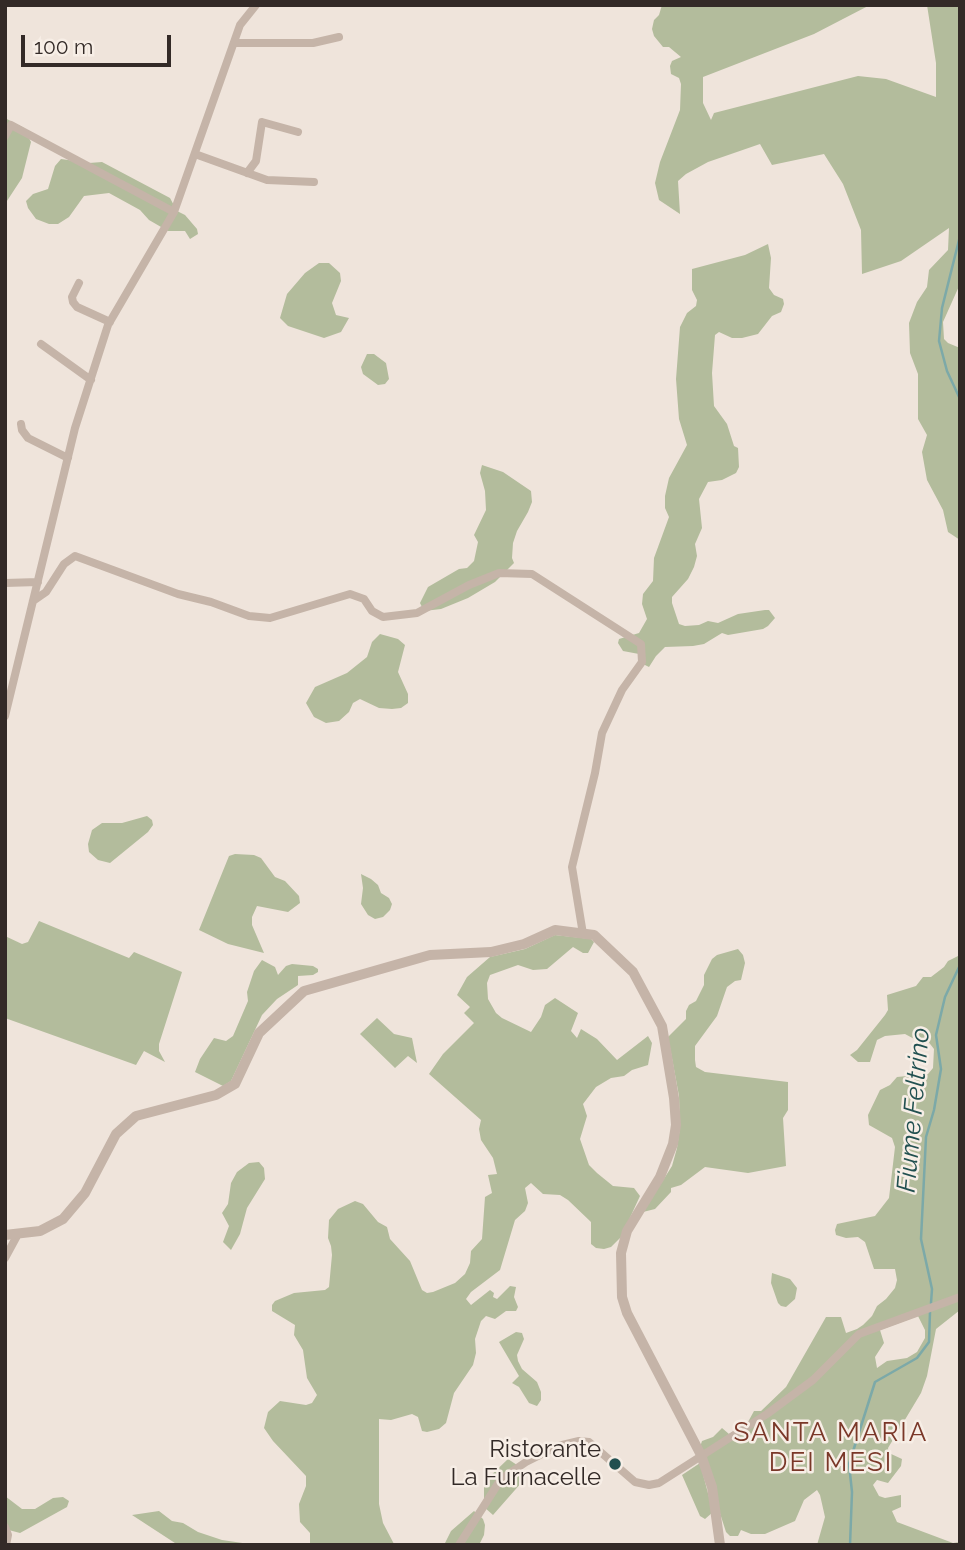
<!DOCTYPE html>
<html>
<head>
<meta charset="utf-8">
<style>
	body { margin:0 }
	#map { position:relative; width:965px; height:1550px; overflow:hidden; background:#efe4db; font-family:Raleway,sans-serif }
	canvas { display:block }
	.frame { position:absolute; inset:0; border:7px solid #332a27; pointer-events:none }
	.scale { position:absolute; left:21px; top:35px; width:150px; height:32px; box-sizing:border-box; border:4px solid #332a27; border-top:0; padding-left:9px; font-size:21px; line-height:24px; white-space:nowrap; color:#332a27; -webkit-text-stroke:5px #f7eee6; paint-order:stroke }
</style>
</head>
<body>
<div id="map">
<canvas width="965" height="1550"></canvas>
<div class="frame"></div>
<div class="scale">100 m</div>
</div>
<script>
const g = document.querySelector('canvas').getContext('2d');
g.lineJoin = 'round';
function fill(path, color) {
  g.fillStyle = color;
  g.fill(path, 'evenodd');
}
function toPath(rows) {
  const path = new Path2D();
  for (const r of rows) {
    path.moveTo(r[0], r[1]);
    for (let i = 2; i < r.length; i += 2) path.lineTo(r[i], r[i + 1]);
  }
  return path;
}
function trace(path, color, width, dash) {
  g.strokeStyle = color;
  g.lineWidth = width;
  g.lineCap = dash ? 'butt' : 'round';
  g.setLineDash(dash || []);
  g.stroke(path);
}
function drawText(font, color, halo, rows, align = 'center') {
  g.font = font + ' Raleway,sans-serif';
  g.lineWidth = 5;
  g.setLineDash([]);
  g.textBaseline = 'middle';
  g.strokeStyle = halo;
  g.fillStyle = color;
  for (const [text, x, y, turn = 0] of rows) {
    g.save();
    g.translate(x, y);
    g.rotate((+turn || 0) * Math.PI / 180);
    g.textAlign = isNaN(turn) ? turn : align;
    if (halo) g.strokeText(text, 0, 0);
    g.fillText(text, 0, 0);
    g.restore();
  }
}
fill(toPath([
	[662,5,870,5,814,34,703,77,703,103,711,120,714,113,858,76,886,79,936,97,936,63,927,5,960,5,960,284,943,322,944,339,948,343,960,348,960,540,948,532,943,510,927,480,922,452,927,435,918,419,918,374,910,353,909,323,917,302,927,287,929,270,948,250,949,228,901,261,862,274,861,230,843,184,824,154,772,165,760,144,708,162,686,174,678,181,680,214,659,200,655,183,660,162,680,110,681,84,679,78,671,74,670,66,672,61,681,57,669,47,663,47,654,36,652,29,654,20,659,15],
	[5,118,24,128,31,142,22,178,5,204],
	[61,159,89,163,102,162,170,198,177,211,185,215,197,229,198,234,190,239,185,231,168,231,149,220,140,210,109,193,84,196,69,217,58,224,49,224,36,219,28,208,26,201,33,194,48,189,55,166],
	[768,244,771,258,769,288,774,295,783,299,784,304,781,312,772,316,758,334,742,338,732,338,719,332,715,335,712,373,714,406,727,424,734,446,738,448,739,467,736,473,722,480,708,482,699,499,702,528,695,544,697,556,694,567,688,579,672,597,672,603,679,624,685,626,699,625,708,621,718,623,738,614,765,610,769,610,775,618,768,626,763,629,728,635,722,633,704,644,693,646,665,647,656,656,649,667,643,664,639,654,623,651,618,643,619,639,639,633,647,619,642,604,643,594,653,581,654,558,669,517,665,508,665,496,669,478,687,445,679,419,676,379,680,327,687,313,696,306,697,300,692,290,692,269,745,255],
	[319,263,329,263,340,273,341,281,332,303,336,315,349,318,341,332,324,338,288,326,280,318,287,294,305,273],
	[367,354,374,354,386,363,389,379,385,384,378,385,363,374,361,367],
	[482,465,503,472,531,491,532,502,528,512,517,531,513,543,512,558,514,563,495,582,468,598,441,609,424,611,420,603,428,587,459,569,467,568,474,561,478,542,474,535,486,510,485,491,480,473],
	[380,634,398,639,405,645,398,672,408,694,408,703,401,708,392,709,379,708,360,699,353,703,349,712,339,721,326,723,314,717,306,703,315,687,347,673,367,657,372,642],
	[147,816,152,820,153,825,148,832,110,863,98,860,89,852,88,844,92,830,102,823,122,823],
	[235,854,254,855,261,858,275,877,285,881,299,896,300,903,288,912,257,906,252,917,252,925,264,953,228,944,199,930,229,856],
	[361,874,371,879,378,885,381,893,389,898,392,904,390,910,383,917,375,919,368,915,361,904,363,888],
	[39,921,129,958,134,952,182,972,159,1044,159,1051,165,1062,144,1051,136,1065,5,1018,5,936,22,944,28,942],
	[555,935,591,939,594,942,588,953,583,953,573,947,547,969,533,970,518,965,490,975,487,983,488,999,496,1013,502,1018,531,1032,541,1017,545,1005,555,998,578,1013,571,1031,577,1038,581,1029,597,1039,617,1060,648,1036,652,1043,648,1065,632,1070,624,1076,611,1078,596,1087,583,1104,587,1116,580,1139,589,1165,597,1173,613,1186,634,1188,640,1196,621,1237,611,1247,604,1249,596,1248,591,1244,591,1222,568,1200,560,1195,543,1194,531,1183,525,1188,528,1203,525,1211,515,1220,500,1270,471,1292,466,1299,471,1305,490,1290,494,1293,493,1297,497,1299,510,1286,516,1287,514,1297,518,1307,516,1311,506,1311,495,1319,486,1316,481,1321,475,1339,476,1353,473,1365,454,1393,446,1423,439,1429,427,1432,422,1431,418,1417,412,1414,391,1420,379,1419,379,1504,383,1523,394,1544,310,1545,310,1533,300,1522,299,1504,306,1486,306,1476,273,1441,264,1428,268,1412,280,1401,306,1405,312,1403,317,1395,307,1378,303,1350,294,1335,295,1325,272,1311,272,1305,275,1301,294,1293,325,1290,329,1287,332,1255,331,1246,328,1238,329,1220,338,1209,355,1201,363,1204,378,1222,387,1227,390,1239,410,1261,422,1290,427,1293,433,1292,455,1283,465,1274,470,1263,471,1251,482,1239,485,1197,492,1193,488,1175,497,1174,493,1158,481,1140,479,1129,481,1120,429,1074,443,1054,474,1023,464,1013,470,1007,457,995,467,977,490,957,525,949],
	[738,949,743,955,745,963,741,980,735,981,727,987,717,1016,695,1046,695,1060,696,1067,705,1072,788,1082,788,1110,783,1118,786,1166,748,1173,705,1167,681,1185,671,1188,671,1192,655,1209,643,1212,672,1166,677,1148,680,1127,679,1096,668,1037,686,1019,686,1011,689,1005,696,1001,704,985,704,975,712,959,717,955],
	[960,955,960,1310,936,1329,927,1376,921,1393,888,1448,889,1453,902,1459,901,1466,888,1483,877,1480,873,1485,879,1496,885,1498,901,1495,901,1507,892,1511,897,1522,953,1543,960,1542,960,1545,817,1545,825,1517,820,1495,817,1490,804,1500,795,1521,765,1534,751,1534,741,1530,738,1536,730,1536,726,1532,716,1501,700,1447,702,1441,713,1437,722,1428,729,1434,748,1422,754,1411,761,1411,786,1387,826,1317,841,1317,846,1333,857,1329,863,1325,872,1316,877,1306,886,1299,895,1288,897,1280,895,1269,874,1269,865,1242,858,1237,846,1238,836,1235,835,1230,837,1224,875,1216,889,1198,895,1147,892,1138,869,1125,868,1115,880,1090,890,1085,897,1077,928,1074,933,1068,934,1049,927,1040,923,1039,918,1041,905,1034,885,1036,877,1040,870,1062,858,1062,850,1055,857,1050,885,1015,888,1010,887,995,916,986,923,977,931,977,944,967,948,961],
	[918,1316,925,1330,925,1338,917,1352,907,1358,887,1361,877,1368,875,1357,884,1343,880,1330],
	[262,960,275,967,278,975,286,966,292,964,313,966,318,969,318,972,313,975,298,976,298,985,277,999,262,1015,231,1081,223,1086,195,1072,200,1059,214,1038,226,1041,233,1036,248,1001,247,992,254,971],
	[377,1018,394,1034,412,1038,417,1063,408,1056,395,1068,360,1034],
	[259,1162,264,1168,265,1179,247,1208,240,1234,231,1250,223,1242,229,1226,222,1213,228,1204,231,1183,237,1172,249,1163],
	[772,1273,790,1279,797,1288,795,1299,786,1307,781,1306,778,1303,771,1283],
	[516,1332,522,1333,524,1339,517,1355,518,1361,522,1369,537,1382,541,1392,541,1400,537,1406,529,1403,519,1387,512,1383,519,1376,499,1342],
	[508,1459,517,1465,522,1473,522,1482,493,1515,484,1507,484,1482],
	[700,1463,713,1512,705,1519,700,1516,682,1475],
	[5,1496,22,1509,35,1509,53,1498,63,1497,69,1501,67,1507,20,1533,5,1529],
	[159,1511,172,1521,183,1523,198,1532,222,1540,256,1545,178,1545,132,1515],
	[474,1511,483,1519,485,1525,484,1535,479,1545,444,1545,451,1531]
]), '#b3bc9c');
trace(toPath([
	[960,236,942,308,939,341,947,371,960,399],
	[931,1303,932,1289,921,1239,926,1137,934,1110,941,1069,936,1035,945,997,960,965],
	[850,1545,852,1492,849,1464,875,1382,917,1358,929,1342,930,1312]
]), '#7ca9a8', 2.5);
trace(toPath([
	[234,43,313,43,339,37],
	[5,136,11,125,174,212],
	[195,154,267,180,314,182],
	[247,173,256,161,262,122,298,132],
	[79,283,72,297,73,302,77,307,110,322],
	[41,344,91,380],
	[21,424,22,430,28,438,68,458],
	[5,583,38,582],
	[33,601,46,592,64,564,75,556,178,594,211,602,249,616,270,618,350,594,364,599,372,611,383,617,417,613,469,585,499,573,532,574,641,644,642,662,622,690,602,733,595,773,572,867,583,934],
	[5,716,75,428,108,325,174,212,240,25,256,5],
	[5,1258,18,1234],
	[5,1527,8,1535,6,1545],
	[459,1545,501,1479,526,1462,558,1446,579,1441,589,1442,635,1482,649,1485,659,1483,767,1414,813,1380,859,1334,960,1297]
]), '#c5b4a8', 8);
trace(toPath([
	[5,1235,40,1231,63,1219,85,1193,116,1134,136,1116,216,1095,235,1084,259,1033,304,991,430,955,491,952,524,944,555,930,594,935,633,972,662,1026,674,1098,676,1125,673,1144,660,1177,627,1231,621,1253,622,1297,627,1313,701,1455,712,1487,720,1545]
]), '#c5b4a8', 10);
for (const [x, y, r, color] of [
	[615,1464,7,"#215050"]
]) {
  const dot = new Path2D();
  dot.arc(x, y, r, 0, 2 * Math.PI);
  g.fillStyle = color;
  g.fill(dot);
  trace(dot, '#f7eee6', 2.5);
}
drawText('24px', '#332a27', '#f7eee6', [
	["Ristorante",601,1450],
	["La Furnacelle",601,1478]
], 'right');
drawText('italic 26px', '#215050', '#f7eee6', [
	["Fiume Feltrino",914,1110,-85]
]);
g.letterSpacing = '2px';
drawText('26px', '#7a3728', '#f7eee6', [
	["SANTA MARIA",831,1433],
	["DEI MESI",831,1463]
]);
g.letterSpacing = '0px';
</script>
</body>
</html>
